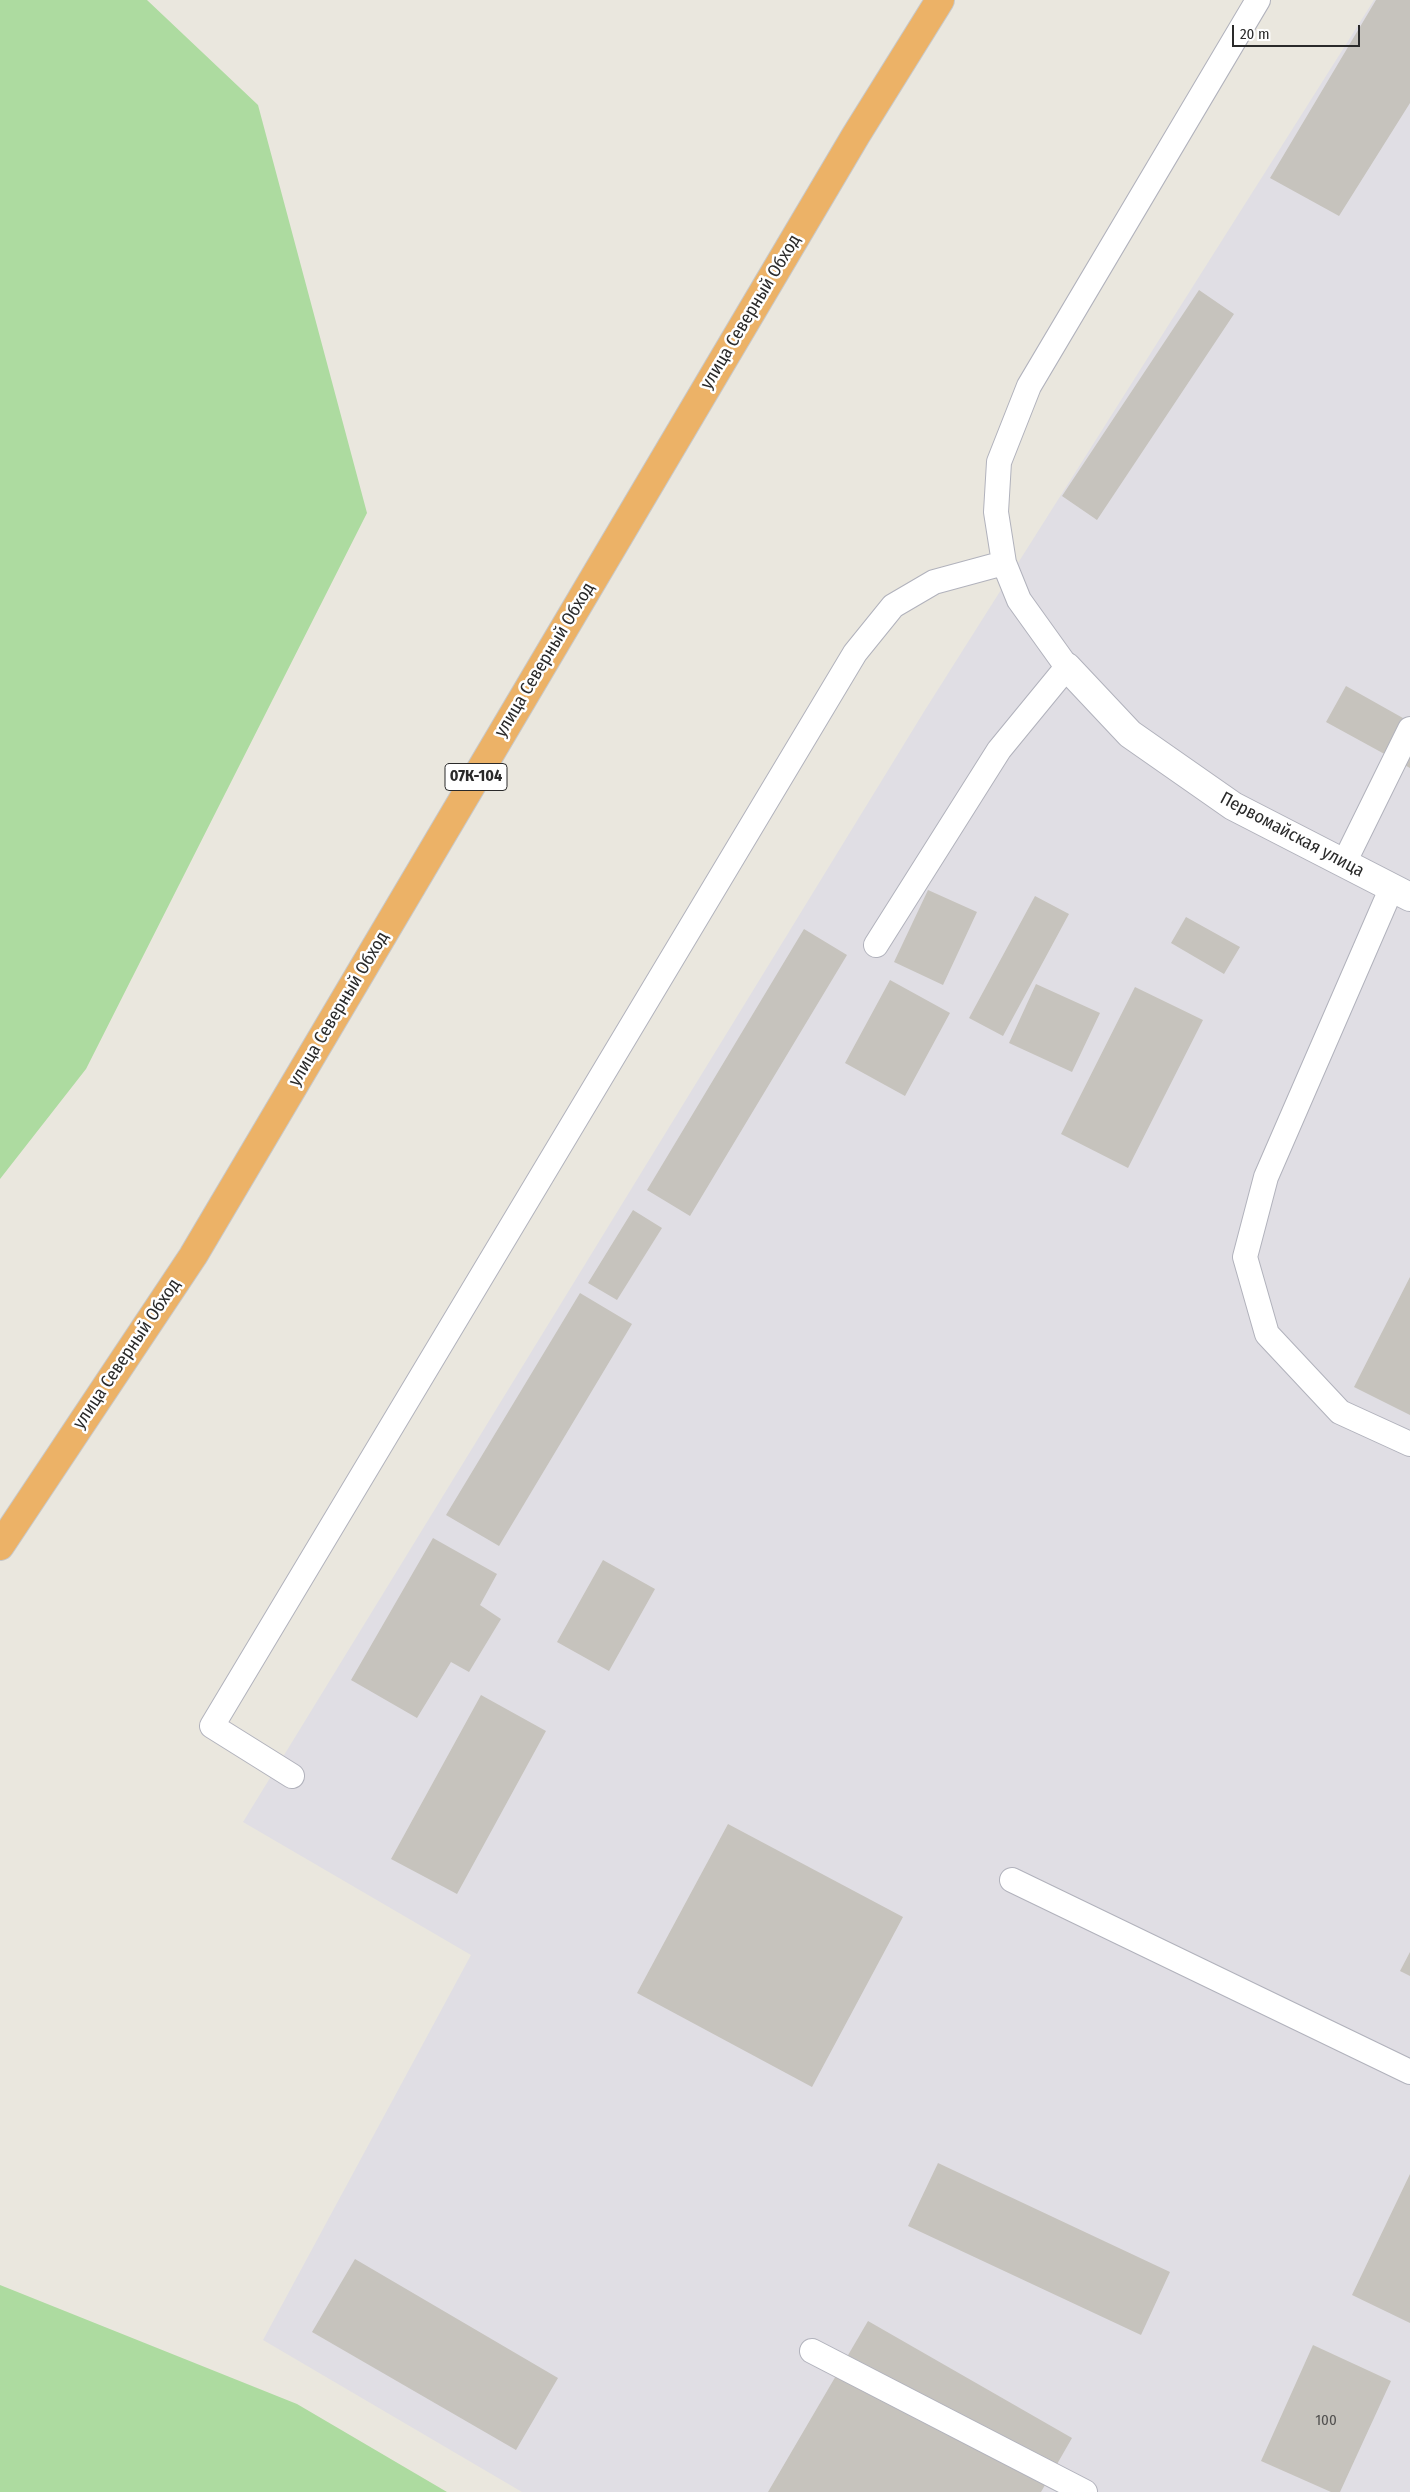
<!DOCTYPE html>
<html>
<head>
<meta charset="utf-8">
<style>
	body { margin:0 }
	#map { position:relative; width:1410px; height:2492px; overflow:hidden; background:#eae7de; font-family:"Fira Sans Condensed",sans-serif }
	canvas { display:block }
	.scale { position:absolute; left:1232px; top:25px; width:128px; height:22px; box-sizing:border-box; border:2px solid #2a2a2a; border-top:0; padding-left:6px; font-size:15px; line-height:18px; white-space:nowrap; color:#2a2a2a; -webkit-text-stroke:4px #fff; paint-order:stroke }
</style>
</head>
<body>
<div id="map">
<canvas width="1410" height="2492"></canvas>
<div class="scale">20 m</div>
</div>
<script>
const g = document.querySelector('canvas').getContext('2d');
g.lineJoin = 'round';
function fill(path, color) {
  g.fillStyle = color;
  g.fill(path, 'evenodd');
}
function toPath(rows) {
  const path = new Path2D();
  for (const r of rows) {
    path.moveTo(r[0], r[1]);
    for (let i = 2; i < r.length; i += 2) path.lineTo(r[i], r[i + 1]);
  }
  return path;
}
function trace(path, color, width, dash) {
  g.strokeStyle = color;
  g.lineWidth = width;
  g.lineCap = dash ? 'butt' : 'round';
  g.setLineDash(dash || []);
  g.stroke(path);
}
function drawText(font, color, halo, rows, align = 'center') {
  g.font = font + ' "Fira Sans Condensed",sans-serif';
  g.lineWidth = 5;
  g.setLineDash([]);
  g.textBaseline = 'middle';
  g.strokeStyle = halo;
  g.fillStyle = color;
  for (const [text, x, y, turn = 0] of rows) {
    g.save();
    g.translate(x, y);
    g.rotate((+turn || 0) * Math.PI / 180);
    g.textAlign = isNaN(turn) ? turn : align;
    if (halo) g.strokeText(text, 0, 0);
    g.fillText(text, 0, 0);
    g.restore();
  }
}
fill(toPath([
	[1374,0,1410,0,1410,2492,522,2492,263,2340,471,1955,243,1822,925,710]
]), '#e0dee4');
fill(toPath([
	[0,0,147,0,258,105,367,513,86,1069,0,1179],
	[0,2285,297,2404,447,2492,0,2492]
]), '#addba0');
fill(toPath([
	[1376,0,1410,0,1410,103,1339,216,1270,178],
	[1199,290,1234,314,1097,520,1062,496],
	[1346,686,1410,722,1410,768,1326,722],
	[928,890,977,912,943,985,894,962],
	[1035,896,1069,914,1003,1036,969,1018],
	[1186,917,1240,947,1224,974,1171,943],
	[804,929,847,955,690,1216,647,1190],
	[890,980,950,1013,905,1096,845,1063],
	[1036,984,1100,1013,1072,1072,1009,1043],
	[1135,987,1203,1020,1128,1168,1061,1134],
	[633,1210,662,1228,617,1300,588,1283],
	[1410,1277,1410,1415,1354,1387],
	[580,1293,632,1324,499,1546,446,1515],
	[433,1538,497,1574,480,1605,501,1619,469,1672,451,1662,417,1718,351,1680],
	[603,1560,655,1589,609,1671,557,1642],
	[481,1695,546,1731,457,1894,391,1859],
	[728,1824,903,1917,812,2087,637,1993],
	[1410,1952,1410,1976,1400,1971],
	[938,2163,1170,2272,1141,2335,908,2226],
	[1410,2174,1410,2323,1352,2295],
	[355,2259,558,2378,516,2450,312,2332],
	[868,2321,1072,2438,1041,2492,768,2492],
	[1313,2345,1391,2381,1340,2492,1331,2492,1261,2461]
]), '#c6c3bd');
const lane = toPath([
	[1344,863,1410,729],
	[1392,887,1266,1177,1245,1257,1267,1334,1340,1412,1410,1444],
	[876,945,999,750,1067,667,1019,600,1004,563,996,512,999,462,1029,386,1258,0],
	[292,1776,212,1726,855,653,893,606,934,582,1004,563],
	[1012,1880,1410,2072],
	[812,2351,1085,2492]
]);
const street = toPath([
	[1067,667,1130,734,1233,806,1410,897]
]);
const highway = toPath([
	[0,1546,193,1256,856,135,940,0]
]);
trace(lane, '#b1b2bc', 26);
trace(street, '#b1b2bc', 30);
trace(highway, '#c8c8c8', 30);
trace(lane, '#fff', 24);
trace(street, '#fff', 28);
trace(highway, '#ecb267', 28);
drawText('15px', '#51504f', null, [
	["100",1326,2421]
]);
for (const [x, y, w] of [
	[476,777,62]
]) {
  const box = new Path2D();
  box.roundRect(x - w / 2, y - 13.5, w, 27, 4);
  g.fillStyle = '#fff';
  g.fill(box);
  trace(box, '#2a2a2a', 1);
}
drawText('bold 16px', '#2a2a2a', null, [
	["07К-104",476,777]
]);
drawText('18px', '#2a2a2a', '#fff', [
	["улица Северный Обход",751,312,-59],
	["улица Северный Обход",545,660,-59],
	["Первомайская улица",1292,835,28],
	["улица Северный Обход",339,1009,-59],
	["улица Северный Обход",127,1354,-56]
]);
</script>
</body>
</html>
